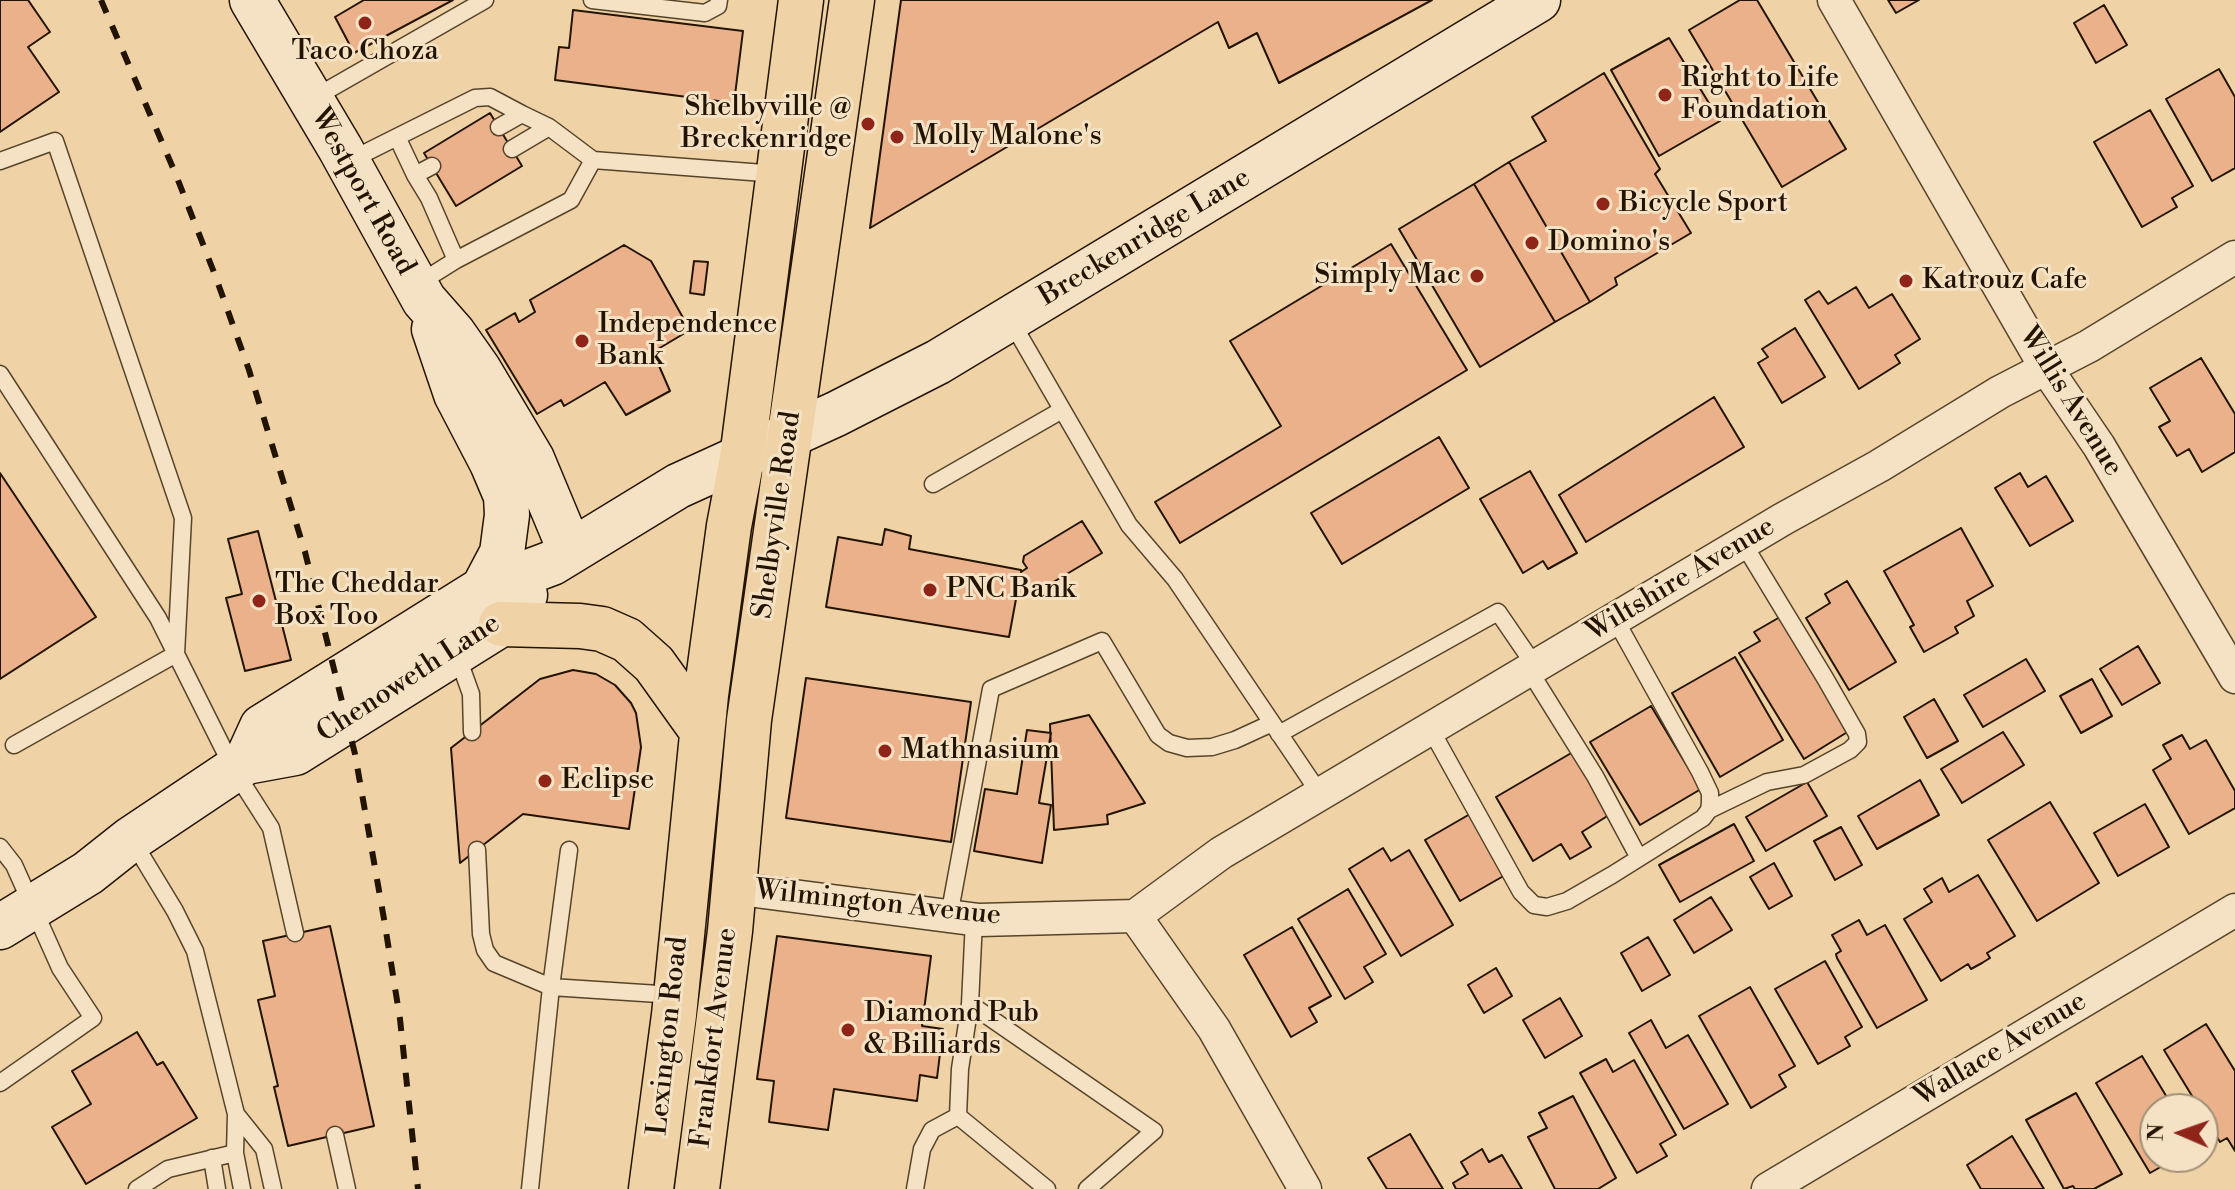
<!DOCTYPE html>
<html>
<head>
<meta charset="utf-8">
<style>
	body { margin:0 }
	#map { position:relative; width:2235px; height:1189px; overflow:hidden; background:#efd3a6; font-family:"Libre Bodoni",serif }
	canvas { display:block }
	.north { position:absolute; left:2139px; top:1093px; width:80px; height:80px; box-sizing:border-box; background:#f5e2c5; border:2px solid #a19077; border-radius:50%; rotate:272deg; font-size:22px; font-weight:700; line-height:32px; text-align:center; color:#231401 }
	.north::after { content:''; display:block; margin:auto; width:28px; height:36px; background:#8f2418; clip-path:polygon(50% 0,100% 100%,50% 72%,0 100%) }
</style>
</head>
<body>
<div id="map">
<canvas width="2235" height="1189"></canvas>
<div class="north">N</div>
</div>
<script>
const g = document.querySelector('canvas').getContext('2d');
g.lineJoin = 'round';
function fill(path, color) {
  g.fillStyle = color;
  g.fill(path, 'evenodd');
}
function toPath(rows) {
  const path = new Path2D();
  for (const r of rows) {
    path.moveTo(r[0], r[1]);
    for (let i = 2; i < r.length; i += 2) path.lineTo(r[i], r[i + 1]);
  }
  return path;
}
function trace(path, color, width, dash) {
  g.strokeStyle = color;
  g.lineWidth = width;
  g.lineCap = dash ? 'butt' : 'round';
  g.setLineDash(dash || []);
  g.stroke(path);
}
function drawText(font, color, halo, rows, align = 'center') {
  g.font = font + ' "Libre Bodoni",serif';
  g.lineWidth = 6;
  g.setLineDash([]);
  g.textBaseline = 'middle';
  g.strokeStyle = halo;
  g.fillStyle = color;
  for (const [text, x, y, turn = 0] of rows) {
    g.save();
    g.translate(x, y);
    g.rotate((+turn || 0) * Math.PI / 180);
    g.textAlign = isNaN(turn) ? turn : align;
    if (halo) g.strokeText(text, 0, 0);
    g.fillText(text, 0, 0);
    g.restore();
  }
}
const building = toPath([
	[0,0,28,0,50,32,28,47,59,92,0,132,0,0],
	[453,0,354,53,335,17,364,0,453,0],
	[901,0,1432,0,1279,83,1257,33,1229,48,1218,22,870,228,901,0],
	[1757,0,1846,149,1782,187,1689,30,1740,0,1757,0],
	[1888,0,1919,0,1896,13,1888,0],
	[2104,5,2127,45,2096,63,2074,23,2104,5],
	[573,10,743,31,734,103,555,80,559,47,569,48,573,10],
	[1669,38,1720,121,1659,156,1611,70,1669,38],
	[2219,69,2235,97,2235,168,2212,181,2166,99,2219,69],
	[1604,73,1660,169,1655,174,1691,233,1615,278,1617,285,1590,302,1509,162,1546,141,1532,117,1604,73],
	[2150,110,2193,186,2172,198,2177,207,2142,227,2094,142,2150,110],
	[490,113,522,166,456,206,424,153,490,113],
	[1509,162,1590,302,1555,322,1474,184,1509,162],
	[1474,184,1555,322,1480,367,1399,229,1474,184],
	[1391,244,1467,370,1180,543,1155,502,1281,426,1230,341,1391,244],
	[624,245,651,261,690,330,653,352,670,391,626,415,605,382,564,406,561,400,537,414,486,330,515,313,519,322,535,312,530,300,624,245],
	[694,261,708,262,704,295,690,293,694,261],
	[1856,287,1869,308,1892,294,1920,339,1895,355,1900,363,1859,389,1805,300,1819,291,1828,304,1856,287],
	[1795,328,1825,377,1782,403,1758,363,1768,357,1762,349,1795,328],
	[2201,358,2235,414,2235,452,2202,472,2189,449,2177,456,2159,427,2170,421,2150,388,2201,358],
	[1714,397,1744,447,1586,542,1559,495,1714,397],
	[1439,437,1469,488,1342,564,1311,513,1439,437],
	[1530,471,1577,553,1548,569,1543,561,1523,573,1480,499,1530,471],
	[0,473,96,617,0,679,0,473],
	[2020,473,2028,487,2046,476,2073,521,2030,546,1995,488,2020,473],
	[1082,521,1102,553,1040,590,1038,586,1016,599,1009,637,826,607,838,537,882,545,885,529,911,536,909,549,1021,570,1021,572,1027,568,1023,562,1024,556,1082,521],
	[1961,528,1993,586,1967,601,1974,616,1955,627,1958,633,1924,652,1910,627,1914,625,1884,571,1961,528],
	[258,531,291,660,245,671,226,598,242,594,228,539,258,531],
	[1847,581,1896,662,1849,690,1806,618,1830,603,1825,594,1847,581],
	[1780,617,1849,731,1804,759,1739,653,1760,641,1754,632,1780,617],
	[2138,646,2160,683,2122,705,2100,669,2138,646],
	[1735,657,1783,740,1720,777,1672,693,1735,657],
	[2026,659,2045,691,1983,727,1964,695,2026,659],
	[573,670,596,674,615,685,631,703,636,713,641,747,629,829,523,814,460,863,451,748,540,679,573,670],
	[806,678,971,702,951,842,786,818,806,678],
	[2092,679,2112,716,2081,733,2060,696,2092,679],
	[1934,699,1958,741,1927,758,1904,717,1934,699],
	[1651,706,1701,789,1640,825,1590,742,1651,706],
	[1089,715,1145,803,1107,815,1108,824,1054,830,1050,724,1089,715],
	[1027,730,1051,733,1039,803,1051,805,1042,863,974,851,985,789,1017,794,1027,730],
	[2003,732,2024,765,1962,803,1941,769,2003,732],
	[2182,735,2190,749,2206,740,2235,791,2235,808,2189,834,2153,770,2171,759,2163,745,2182,735],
	[1573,752,1609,815,1582,832,1591,847,1570,859,1561,844,1533,861,1496,797,1573,752],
	[1920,780,1939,815,1877,849,1858,816,1920,780],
	[1807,782,1827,816,1766,851,1746,817,1807,782],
	[2050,802,2099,883,2037,921,1988,840,2050,802],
	[2145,804,2169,847,2118,876,2094,833,2145,804],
	[1470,814,1507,874,1460,901,1425,840,1470,814],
	[1734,824,1754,861,1680,902,1659,865,1734,824],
	[1841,827,1862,865,1835,880,1814,841,1841,827],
	[1383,848,1391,861,1409,850,1453,925,1401,956,1349,869,1383,848],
	[1774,863,1792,896,1769,909,1750,877,1774,863],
	[1978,875,2015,936,1987,953,1990,958,1982,963,1971,969,1968,964,1941,981,1904,919,1932,902,1924,889,1942,878,1949,892,1978,875],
	[1348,889,1386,954,1364,967,1373,982,1345,999,1298,919,1348,889],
	[1711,897,1732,930,1694,953,1674,920,1711,897],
	[1859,920,1867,935,1885,925,1927,1000,1877,1028,1837,958,1836,954,1841,951,1832,935,1859,920],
	[330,926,374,1126,288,1146,274,1087,278,1086,258,1000,275,996,263,941,330,926],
	[1292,927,1331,996,1309,1008,1317,1022,1291,1037,1244,955,1292,927],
	[777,936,931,956,922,1026,943,1029,937,1078,920,1075,917,1101,834,1089,828,1130,769,1122,774,1081,757,1079,777,936],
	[1648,937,1670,975,1642,991,1621,953,1648,937],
	[1825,961,1862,1027,1845,1037,1850,1046,1818,1064,1775,989,1825,961],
	[1496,968,1512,996,1484,1013,1468,985,1496,968],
	[1750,987,1795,1066,1779,1075,1786,1087,1751,1108,1699,1016,1750,987],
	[1560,998,1582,1036,1545,1058,1523,1020,1560,998],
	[1651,1020,1666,1048,1688,1035,1728,1104,1684,1129,1629,1033,1651,1020],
	[2206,1024,2235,1071,2235,1151,2227,1138,2220,1142,2203,1114,2203,1109,2200,1109,2164,1050,2206,1024],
	[137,1032,157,1065,163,1062,197,1118,86,1184,52,1127,91,1104,72,1071,137,1032],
	[2142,1056,2174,1109,2155,1109,2155,1157,2178,1157,2150,1173,2096,1083,2142,1056],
	[1606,1059,1613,1072,1634,1060,1676,1135,1660,1144,1667,1156,1637,1173,1580,1073,1606,1059],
	[2076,1093,2122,1174,2094,1189,2075,1189,2073,1186,2064,1189,2026,1120,2076,1093],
	[1573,1096,1616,1178,1598,1189,1555,1189,1528,1137,1547,1128,1539,1113,1573,1096],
	[1410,1134,1443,1189,1387,1189,1368,1158,1410,1134],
	[2012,1136,2044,1189,1981,1189,1967,1165,2012,1136],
	[1482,1149,1489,1162,1502,1155,1522,1189,1456,1189,1453,1183,1468,1174,1461,1162,1482,1149]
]);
fill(building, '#eab18b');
trace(building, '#231401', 2);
const lane = toPath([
	[592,0,705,13,718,6,719,0],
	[312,99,485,0],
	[499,127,522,114,549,127],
	[398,139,415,175],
	[512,149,549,127,593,160,777,174],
	[0,161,55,141,183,518,176,654,14,745],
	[349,161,475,98,490,97,522,114],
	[432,166,415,175,429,198,456,260],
	[416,285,456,260,571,200,593,160],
	[1011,321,1129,525,1175,579,1320,794],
	[0,374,158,618,234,770,271,828,295,933],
	[933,484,1062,410],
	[457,655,471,694,472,732],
	[1529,670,1595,776,1639,858],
	[1430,728,1521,892,1534,905,1547,907,1567,901,1612,875,1703,818,1709,810,1710,803,1710,793,1700,772,1615,619],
	[1279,734,1498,612,1535,666],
	[1709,810,1767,782,1804,775,1850,750,1858,742,1857,734,1825,678,1743,543],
	[132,840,175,911,195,951,236,1114,235,1153,242,1189],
	[0,847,14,865,60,968,93,1018,0,1083],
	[477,850,481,934,485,950,494,963,551,987,530,1189],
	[569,850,551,987,674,995],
	[949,916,991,689,1102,641,1158,735,1169,743,1187,748,1212,747,1235,740,1272,723],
	[974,920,970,1004,960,1069,958,1116,1047,1189],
	[970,1004,1154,1131,1087,1189],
	[236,1114,264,1149,273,1189],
	[335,1135,347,1189],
	[212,1158,217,1189],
	[137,1189,168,1169,235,1153],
	[915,1189,922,1149,932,1130,958,1116]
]);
const street = toPath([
	[1834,0,2046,368,2099,446,2235,677],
	[732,888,979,920,1135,916,1214,1029,1305,1189],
	[1135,916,1221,853,1783,519,1879,466,2000,392,2089,346,2235,257],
	[1768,1189,2235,910]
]);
const secondary = toPath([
	[252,0,340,148,424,300,453,333,479,370,532,459,570,550],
	[434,329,456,394,492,463,506,496,507,515,502,553,483,589],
	[246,762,262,727,483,589,552,563,678,486,836,414,938,362,1538,0],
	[0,927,88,873,131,839,246,762,295,753,501,624,525,595]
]);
const primary = toPath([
	[501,624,580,626,602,629,627,640,654,664,702,731],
	[651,1189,674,1015,706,695,729,526,742,458,801,0],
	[697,1189,730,931,749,720,852,0]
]);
trace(lane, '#56442a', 19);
trace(street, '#56442a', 35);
trace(secondary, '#231401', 47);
trace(primary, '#231401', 47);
trace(lane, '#f5e2c5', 16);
trace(street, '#f5e2c5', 32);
trace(secondary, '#f5e2c5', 44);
trace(primary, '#efd3a6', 44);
trace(toPath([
	[101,0,176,175,215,275,249,370,305,552,355,754,384,919,400,1019,418,1189]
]), '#231401', 6, [14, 14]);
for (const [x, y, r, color] of [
	[365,23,8,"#8f2418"],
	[1665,95,8,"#8f2418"],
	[868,124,8,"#8f2418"],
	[897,137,8,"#8f2418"],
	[1603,204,8,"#8f2418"],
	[1532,243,8,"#8f2418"],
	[1477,276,8,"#8f2418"],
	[1906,281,8,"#8f2418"],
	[582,341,8,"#8f2418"],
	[930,590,8,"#8f2418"],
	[259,601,8,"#8f2418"],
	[885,751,8,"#8f2418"],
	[545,781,8,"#8f2418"],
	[848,1030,8,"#8f2418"]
]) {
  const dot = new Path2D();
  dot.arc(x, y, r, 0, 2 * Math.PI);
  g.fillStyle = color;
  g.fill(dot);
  trace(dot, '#f5e2c5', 3);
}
drawText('28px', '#231401', '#f5e2c5', [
	["Taco Choza",365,52,"center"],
	["Right to Life",1681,79],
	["Foundation",1681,111],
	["Shelbyville @",852,108,"right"],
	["Breckenridge",852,140,"right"],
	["Molly Malone's",913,137],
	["Bicycle Sport",1619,204],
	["Domino's",1548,243],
	["Simply Mac",1461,276,"right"],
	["Katrouz Cafe",1922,281],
	["Independence",598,325],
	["Bank",598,357],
	["The Cheddar",275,585],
	["Box Too",275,617],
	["PNC Bank",946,590],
	["Mathnasium",901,751],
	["Eclipse",561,781],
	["Diamond Pub",864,1014],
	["& Billiards",864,1046]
], 'left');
drawText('28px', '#231401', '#f5e2c5', [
	["Westport Road",362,192,61],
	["Breckenridge Lane",1145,238,-31],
	["Willis Avenue",2070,402,58],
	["Shelbyville Road",778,515,-82],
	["Wiltshire Avenue",1681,580,-31],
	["Chenoweth Lane",409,679,-33],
	["Wilmington Avenue",878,904,6],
	["Lexington Road",669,1036,-84],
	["Frankfort Avenue",715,1038,-83],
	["Wallace Avenue",2001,1050,-31]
]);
</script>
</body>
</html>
